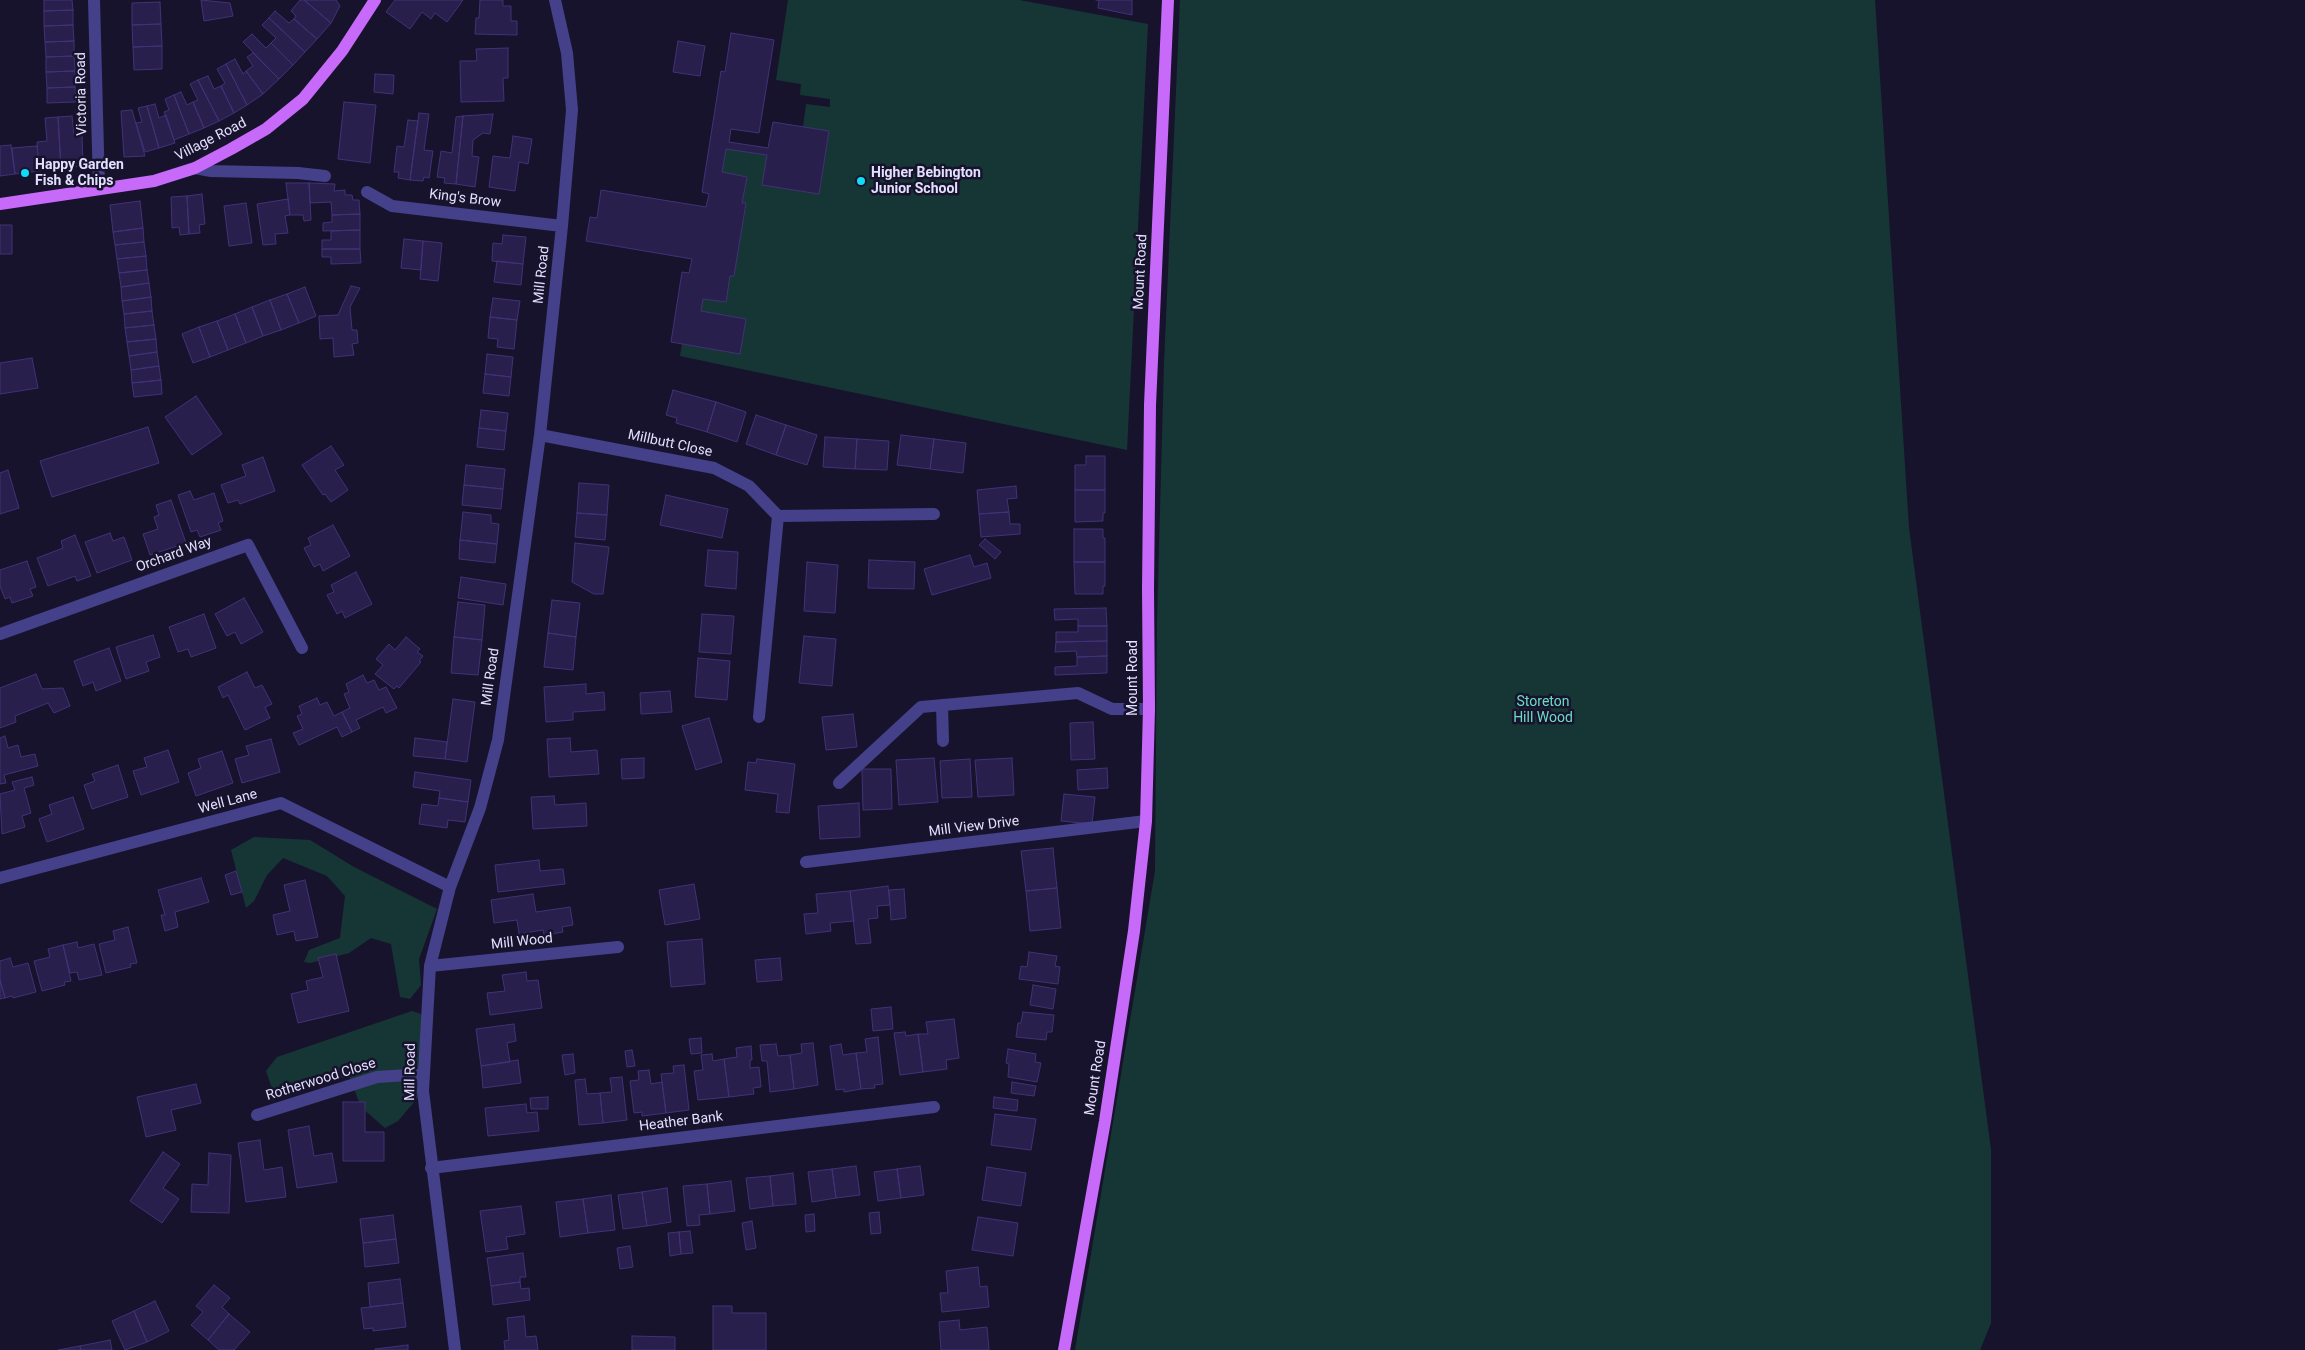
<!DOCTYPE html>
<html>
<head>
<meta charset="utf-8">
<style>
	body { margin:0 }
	canvas { display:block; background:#17132c }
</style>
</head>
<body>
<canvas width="2305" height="1350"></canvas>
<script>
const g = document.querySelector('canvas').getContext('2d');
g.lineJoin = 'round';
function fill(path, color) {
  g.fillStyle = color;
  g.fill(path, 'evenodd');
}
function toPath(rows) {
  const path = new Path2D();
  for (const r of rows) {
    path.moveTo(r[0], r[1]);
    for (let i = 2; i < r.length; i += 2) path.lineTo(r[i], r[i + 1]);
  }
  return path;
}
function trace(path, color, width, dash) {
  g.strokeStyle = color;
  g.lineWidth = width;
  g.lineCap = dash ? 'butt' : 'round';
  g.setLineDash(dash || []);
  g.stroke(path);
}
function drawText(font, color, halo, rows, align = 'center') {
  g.font = font + ' Roboto,sans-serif';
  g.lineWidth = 5;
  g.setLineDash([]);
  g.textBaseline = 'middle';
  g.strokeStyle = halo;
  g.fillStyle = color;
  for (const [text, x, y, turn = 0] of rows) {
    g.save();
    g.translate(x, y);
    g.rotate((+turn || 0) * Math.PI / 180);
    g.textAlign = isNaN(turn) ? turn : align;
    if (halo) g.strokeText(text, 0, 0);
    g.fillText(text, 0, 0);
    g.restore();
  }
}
fill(toPath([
	[788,0,1019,0,1148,24,1127,450,680,356,682,344,740,353,746,319,701,311,703,299,726,302,730,276,734,276,746,204,742,203,747,177,722,172,726,149,767,155,762,185,819,194,829,132,803,127,806,104,830,107,830,99,800,95,801,84,776,80],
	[1180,0,1875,0,1909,528,1991,1150,1991,1323,1980,1350,1075,1350,1155,871,1157,622,1164,364],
	[254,837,310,840,354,867,437,909,419,959,421,985,410,999,400,997,391,944,371,938,349,953,310,963,304,962,309,950,340,938,345,896,327,876,283,858,267,875,254,901,246,908,231,850],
	[412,1011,421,1014,421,1094,398,1121,385,1128,361,1107,350,1078,327,1077,275,1097,266,1071,277,1057]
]), '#163635');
const building = toPath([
	[44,0,72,0,73,10,44,11,44,0],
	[201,0,230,3,233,16,204,21,201,0],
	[300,0,304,0,331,23,317,39,294,19,296,16,291,11,300,0],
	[304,0,336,0,340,6,331,23,304,0],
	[395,0,463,0,447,22,435,13,431,19,422,12,410,29,386,12,395,0],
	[480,0,503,0,503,6,511,6,511,21,517,21,517,35,475,34,476,18,479,18,480,0],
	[1096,0,1132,0,1132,15,1098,8,1099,0,1096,0],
	[160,2,161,24,132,25,132,3,160,2],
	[73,10,73,25,44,26,44,11,73,10],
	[275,11,289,23,294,19,317,39,305,52,269,18,275,11],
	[269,18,305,52,293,65,271,43,276,38,262,25,269,18],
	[161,24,162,46,133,47,132,25,161,24],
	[73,25,74,41,45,42,44,26,73,25],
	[731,33,774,40,759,133,731,129,729,142,768,148,773,122,829,131,819,194,762,185,767,155,726,149,722,172,747,177,742,203,746,203,734,276,730,276,726,302,703,299,701,311,746,319,740,354,671,342,682,272,689,273,692,259,586,241,590,217,597,218,601,190,706,207,709,194,702,192,721,71,725,72,731,33],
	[252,34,266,48,271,43,293,65,279,79,243,42,252,34],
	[74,41,74,56,46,57,45,42,74,41],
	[678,41,705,46,700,76,673,72,678,41],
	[162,46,162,69,134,70,133,47,162,46],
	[508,48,508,78,503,78,504,101,461,102,460,61,477,61,476,49,508,48],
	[253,53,279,79,263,94,246,71,253,66,247,57,253,53],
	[74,56,75,71,46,72,46,57,74,56],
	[235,59,243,74,246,71,263,94,247,105,226,64,235,59],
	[226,64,247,105,234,113,221,86,225,83,217,69,226,64],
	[75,71,75,87,47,88,46,72,75,71],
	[375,74,394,75,393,94,374,92,375,74],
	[208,76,214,89,221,86,234,113,219,121,198,80,208,76],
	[198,80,219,121,204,128,193,102,198,100,190,84,198,80],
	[75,87,76,102,47,103,47,88,75,87],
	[181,92,187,105,193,102,204,128,189,134,174,95,181,92],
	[174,95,189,134,174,140,164,112,169,110,165,99,174,95],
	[344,102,376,105,370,163,338,159,344,102],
	[155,104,159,118,166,115,175,143,159,148,147,106,155,104],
	[147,106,159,148,145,152,136,123,142,122,138,108,147,106],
	[132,110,145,156,124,157,121,111,132,110],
	[419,113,429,114,424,150,433,151,429,178,424,177,423,181,410,180,419,113],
	[493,114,490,134,483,133,473,140,472,156,479,157,475,187,456,184,463,116,493,114],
	[72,116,74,135,82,135,83,166,61,168,58,117,72,116],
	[463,116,456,184,444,183,445,178,437,177,441,151,452,153,456,117,463,116],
	[58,117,61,168,39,171,37,142,47,141,45,118,58,117],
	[408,120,418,121,410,180,398,178,399,172,394,172,397,146,404,147,408,120],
	[513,136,532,139,528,164,519,162,515,191,489,187,493,156,510,158,513,136],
	[11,145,15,174,0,176,0,146,11,145],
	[37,146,39,171,15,174,12,148,37,146],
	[286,183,309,183,311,220,304,221,303,215,290,215,286,183],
	[309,183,335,184,334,191,345,190,345,195,352,195,353,200,359,200,360,214,332,215,331,202,310,203,309,183],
	[202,194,205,224,199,225,200,233,189,234,187,196,202,194],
	[187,196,189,234,180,235,179,227,172,228,171,197,187,196],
	[288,199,290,215,285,216,288,233,275,234,276,244,263,245,257,204,288,199],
	[140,201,143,228,113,232,110,205,140,201],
	[246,203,252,243,229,246,224,206,246,203],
	[360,214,360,230,323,231,323,223,332,222,332,215,360,214],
	[0,225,12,225,12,254,0,254,0,225],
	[143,228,144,242,115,245,113,232,143,228],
	[360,230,360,249,322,249,322,240,331,240,331,231,360,230],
	[503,235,526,237,523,264,492,261,493,243,502,244,503,235],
	[404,239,423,241,421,270,401,268,404,239],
	[423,241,442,243,438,281,420,279,423,241],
	[144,242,146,256,117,259,115,245,144,242],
	[322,249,360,249,361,263,331,264,331,257,322,257,322,249],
	[146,256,147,270,119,273,117,259,146,256],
	[497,261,523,264,521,285,494,282,497,261],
	[147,270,149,283,121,287,119,273,147,270],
	[149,283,151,297,122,301,121,287,149,283],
	[351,286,360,288,350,307,352,330,357,330,358,343,352,344,354,355,334,357,333,338,320,339,319,316,338,315,351,286],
	[305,287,316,316,299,323,287,294,305,287],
	[287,294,299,323,281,330,270,300,287,294],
	[151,297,152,311,124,314,122,301,151,297],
	[493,298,520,301,517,320,490,317,493,298],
	[270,300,281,330,263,336,252,307,270,300],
	[252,307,263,336,246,343,235,314,252,307],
	[152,311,154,325,125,328,124,314,152,311],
	[235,314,246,343,228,350,217,321,235,314],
	[490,317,517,320,514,349,497,347,498,339,488,338,490,317],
	[217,321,228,350,210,357,199,327,217,321],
	[154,325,156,339,127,342,125,328,154,325],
	[199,327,210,357,193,363,182,334,199,327],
	[156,339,157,352,129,356,127,342,156,339],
	[157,352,159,366,131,370,129,356,157,352],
	[487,354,513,357,511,377,485,374,487,354],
	[32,358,38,388,0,394,0,363,32,358],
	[159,366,161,380,132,383,131,370,159,366],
	[485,374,511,377,509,396,483,393,485,374],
	[161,380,162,394,134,397,132,383,161,380],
	[673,390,716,402,707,432,676,423,677,418,666,415,673,390],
	[196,396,222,434,192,455,165,417,196,396],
	[716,402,746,412,737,442,707,432,716,402],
	[481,410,508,413,506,431,479,428,481,410],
	[756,415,786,425,776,455,746,444,756,415],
	[786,425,817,435,807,465,776,455,786,425],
	[148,427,159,463,52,497,40,461,148,427],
	[479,428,506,431,504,450,477,447,479,428],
	[901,435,934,439,930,469,897,465,901,435],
	[825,437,857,439,855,469,823,467,825,437],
	[857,439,889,441,887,470,855,469,857,439],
	[934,439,966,443,963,473,930,469,934,439],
	[331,446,344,465,335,470,348,490,331,502,325,494,323,495,302,465,331,446],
	[1086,456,1105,456,1105,490,1075,490,1075,465,1086,465,1086,456],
	[263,457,275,491,240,504,238,500,228,503,221,485,246,476,242,465,263,457],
	[466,465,505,469,503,489,464,485,466,465],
	[8,470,19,508,0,514,0,473,8,470],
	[579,483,609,485,607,515,577,513,579,483],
	[464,485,503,489,501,509,462,505,464,485],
	[1016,486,1017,498,1007,499,1009,512,979,514,977,490,1016,486],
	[1075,490,1105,490,1105,513,1103,513,1103,521,1075,522,1075,490],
	[190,491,194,500,214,493,223,521,218,523,221,530,200,537,197,530,191,532,178,495,190,491],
	[666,495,728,509,722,538,660,525,666,495],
	[171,500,186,543,150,555,143,534,158,529,154,517,159,515,156,505,171,500],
	[463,512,491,515,491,523,499,524,497,544,460,540,463,512],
	[1009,512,1010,524,1020,524,1020,534,981,537,979,514,1009,512],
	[577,513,607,515,605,540,575,537,577,513],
	[333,525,350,556,323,571,320,564,314,567,304,548,311,545,308,538,333,525],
	[1074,529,1103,529,1103,538,1105,538,1105,562,1074,562,1074,529],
	[110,533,113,541,124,537,132,560,97,573,85,542,110,533],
	[75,535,91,576,77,581,75,576,48,586,37,558,63,548,61,541,75,535],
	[985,539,1001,552,995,559,979,545,985,539],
	[460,540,497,544,495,563,459,559,460,540],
	[575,543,609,547,603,594,594,594,572,582,575,543],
	[708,550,738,552,736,589,705,586,708,550],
	[970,555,974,567,987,563,991,578,932,595,924,569,970,555],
	[869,560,915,562,914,589,868,588,869,560],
	[27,561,36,587,30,589,33,596,12,603,10,597,5,599,0,586,0,570,27,561],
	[807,562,838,565,835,613,804,611,807,562],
	[1074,562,1105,562,1105,586,1103,586,1103,594,1075,594,1074,562],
	[356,572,372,604,345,618,342,611,337,614,327,595,334,592,331,585,356,572],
	[461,577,506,584,503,605,458,598,461,577],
	[244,598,263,632,241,644,235,632,227,636,215,614,244,598],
	[552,600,580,603,576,637,548,633,552,600],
	[458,602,485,605,482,640,454,637,458,602],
	[1106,608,1107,626,1078,626,1078,619,1055,620,1054,609,1106,608],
	[204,614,216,648,191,657,188,649,178,652,169,627,204,614],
	[702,614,734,616,731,654,699,652,702,614],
	[1078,626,1107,626,1107,641,1056,642,1056,632,1078,632,1078,626],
	[548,633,576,637,573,670,544,667,548,633],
	[153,635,160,657,146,662,149,671,126,679,116,647,153,635],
	[804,636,836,639,832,686,799,683,804,636],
	[406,637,420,649,417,652,423,656,419,661,421,662,399,688,397,686,394,689,375,674,383,665,376,659,389,644,395,650,406,637],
	[454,637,482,640,478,675,451,673,454,637],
	[1107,641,1107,656,1077,657,1076,651,1055,652,1056,642,1107,641],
	[109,648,121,681,96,691,93,682,83,686,74,661,109,648],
	[1107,656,1107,673,1055,675,1055,667,1077,666,1077,657,1107,656],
	[698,658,730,661,727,700,695,697,698,658],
	[247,672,255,688,262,685,272,704,265,707,270,718,245,730,228,695,223,698,218,687,247,672],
	[36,674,42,689,63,688,70,706,54,713,48,703,15,716,16,722,0,728,0,688,36,674],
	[363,675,367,683,374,680,379,690,386,687,397,708,386,713,383,707,356,720,360,728,352,732,342,712,350,708,344,694,349,692,346,684,363,675],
	[586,684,586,694,604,692,605,710,573,712,573,720,546,722,544,687,586,684],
	[670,691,672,712,641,714,640,693,670,691],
	[317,698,320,705,327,702,334,716,342,712,352,732,342,737,337,727,299,745,293,733,303,729,297,716,302,714,299,706,317,698],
	[453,699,475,702,467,762,445,759,453,699],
	[853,714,857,747,826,750,822,717,853,714],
	[709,718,722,762,696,770,682,726,709,718],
	[1093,722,1095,759,1071,760,1070,723,1093,722],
	[5,736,8,748,18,745,21,757,35,754,38,766,4,775,6,783,0,784,0,738,5,736],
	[415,738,447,742,445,759,413,756,415,738],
	[570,738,571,752,597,750,599,774,549,777,547,739,570,738],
	[271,739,280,772,242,783,235,759,249,755,246,746,271,739],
	[168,750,179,782,141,795,133,771,147,767,144,758,168,750],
	[222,751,233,783,196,796,188,773,201,768,198,759,222,751],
	[644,758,644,778,622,779,621,759,644,758],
	[934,758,938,802,899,805,896,760,934,758],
	[1012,758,1014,795,978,797,975,760,1012,758],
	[757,759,795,764,789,813,776,812,778,794,745,790,748,762,756,763,757,759],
	[970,759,972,797,942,798,940,761,970,759],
	[118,765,128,797,92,809,84,785,95,781,92,774,118,765],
	[1107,768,1108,788,1078,790,1077,770,1107,768],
	[862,769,891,769,892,809,863,810,862,769],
	[415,772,471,780,468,802,439,798,440,791,413,787,415,772],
	[32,777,34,785,24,788,31,813,22,816,25,827,2,834,0,794,15,790,12,782,32,777],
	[1064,794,1095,797,1092,824,1061,821,1064,794],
	[554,796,555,805,586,803,587,826,533,829,531,797,554,796],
	[73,797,84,829,47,842,39,819,52,814,49,805,73,797],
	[439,798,468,802,465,822,448,820,447,828,419,824,422,804,438,806,439,798],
	[859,803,860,837,820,839,818,806,859,803],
	[1053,848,1057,888,1026,891,1021,851,1053,848],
	[539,860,540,871,563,869,565,884,498,892,495,865,539,860],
	[236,871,242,892,231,895,225,875,236,871],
	[201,878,209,902,175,912,178,927,165,931,161,915,165,915,158,890,201,878],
	[305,880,318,937,296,941,294,931,277,935,273,915,290,911,284,885,305,880],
	[694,884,700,919,665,925,659,890,694,884],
	[888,886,890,905,877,906,878,918,868,919,871,943,856,944,850,891,888,886],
	[1057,888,1061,928,1030,931,1026,891,1057,888],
	[904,889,906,918,891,920,889,890,904,889],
	[850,891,854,921,830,923,831,931,806,934,804,914,818,913,816,894,850,891],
	[533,894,536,912,570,907,573,925,562,927,563,932,544,935,543,930,519,934,517,920,494,923,491,900,533,894],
	[128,927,137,963,130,964,131,967,106,973,99,944,115,940,113,931,128,927],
	[702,939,705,984,671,987,667,942,702,939],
	[77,942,78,948,94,944,102,975,79,980,77,972,70,973,63,945,77,942],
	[63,945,71,981,64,982,65,985,42,991,34,961,50,957,48,949,63,945],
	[1029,952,1057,956,1055,966,1060,967,1058,984,1019,979,1021,966,1027,967,1029,952],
	[336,954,349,1011,298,1023,291,994,308,990,306,981,323,977,318,958,336,954],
	[10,958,13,967,28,963,36,992,13,998,12,996,5,998,0,980,0,961,10,958],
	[780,958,782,980,757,982,755,960,780,958],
	[526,972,527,981,538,980,542,1008,490,1015,487,993,505,991,502,975,526,972],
	[0,980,5,998,0,999,0,980],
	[1033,985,1056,989,1053,1009,1030,1005,1033,985],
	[891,1007,893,1029,873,1031,871,1009,891,1007],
	[1023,1012,1054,1015,1052,1032,1047,1032,1046,1040,1016,1037,1018,1023,1021,1023,1023,1012],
	[954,1019,959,1058,946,1060,947,1069,923,1072,918,1034,928,1034,926,1022,954,1019],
	[514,1024,516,1041,507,1043,510,1062,481,1066,476,1029,514,1024],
	[905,1032,906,1036,918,1034,923,1072,900,1075,894,1033,905,1032],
	[878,1037,883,1084,874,1085,875,1088,861,1089,856,1053,867,1052,865,1039,878,1037],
	[701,1038,702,1053,691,1054,689,1039,701,1038],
	[813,1043,818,1085,794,1089,790,1055,802,1053,801,1044,813,1043],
	[776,1044,778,1056,790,1055,794,1089,770,1092,767,1061,762,1061,760,1045,776,1044],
	[841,1044,843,1055,856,1053,861,1089,844,1092,844,1089,836,1090,830,1046,841,1044],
	[751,1046,752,1060,750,1060,750,1068,759,1067,761,1087,753,1088,754,1094,729,1097,724,1059,737,1057,736,1048,751,1046],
	[1008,1049,1036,1054,1035,1062,1041,1063,1037,1082,1008,1077,1009,1064,1006,1063,1008,1049],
	[632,1050,635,1066,627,1067,625,1051,632,1050],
	[573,1054,575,1073,565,1075,562,1055,573,1054],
	[712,1054,713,1061,724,1059,729,1097,698,1100,694,1071,703,1070,701,1055,712,1054],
	[518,1060,521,1083,483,1088,481,1066,518,1060],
	[684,1065,689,1110,666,1113,661,1074,674,1073,673,1066,684,1065],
	[649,1070,651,1084,662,1082,666,1113,642,1116,642,1112,634,1113,630,1081,639,1080,638,1071,649,1070],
	[622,1077,627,1120,603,1123,600,1093,612,1092,610,1078,622,1077],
	[585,1079,587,1094,600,1093,603,1123,579,1125,575,1080,585,1079],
	[1012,1082,1036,1086,1034,1096,1011,1093,1012,1082],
	[196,1084,201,1103,171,1110,176,1130,146,1137,137,1097,196,1084],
	[548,1097,548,1109,531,1109,530,1098,548,1097],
	[994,1097,1018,1100,1017,1111,993,1108,994,1097],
	[343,1102,365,1102,365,1132,384,1132,384,1161,343,1161,343,1102],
	[526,1104,527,1113,537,1112,539,1131,488,1136,485,1108,526,1104],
	[995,1114,1036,1119,1031,1150,991,1145,995,1114],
	[309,1126,314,1156,332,1153,337,1182,297,1188,288,1130,309,1126],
	[260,1140,264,1170,282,1167,286,1197,246,1202,238,1143,260,1140],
	[163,1152,180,1164,163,1188,179,1199,162,1223,130,1201,163,1152],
	[209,1153,231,1155,229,1213,191,1212,192,1184,208,1185,209,1153],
	[856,1166,860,1195,836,1198,832,1169,856,1166],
	[920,1166,924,1195,901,1198,897,1169,920,1166],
	[987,1167,1026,1173,1021,1206,982,1200,987,1167],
	[832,1169,836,1198,812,1202,808,1172,832,1169],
	[897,1169,901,1198,878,1201,874,1172,897,1169],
	[793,1173,796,1204,773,1206,770,1176,793,1173],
	[770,1176,773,1206,750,1209,746,1178,770,1176],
	[731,1181,735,1211,710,1214,707,1184,731,1181],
	[707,1184,710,1214,699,1215,700,1225,687,1226,683,1186,707,1184],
	[667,1188,671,1222,647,1226,642,1192,667,1188],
	[642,1192,647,1226,623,1229,618,1195,642,1192],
	[611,1195,615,1230,588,1233,583,1199,611,1195],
	[583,1199,588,1233,560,1237,556,1202,583,1199],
	[521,1206,525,1234,506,1237,508,1249,486,1252,480,1211,521,1206],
	[879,1212,881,1233,871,1234,869,1213,879,1212],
	[814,1214,815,1231,806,1232,805,1215,814,1214],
	[393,1215,396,1239,363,1243,360,1219,393,1215],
	[978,1217,1018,1223,1013,1256,972,1250,978,1217],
	[752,1221,756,1248,746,1250,742,1223,752,1221],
	[690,1231,693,1253,681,1254,679,1232,690,1231],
	[679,1232,681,1254,670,1256,668,1233,679,1232],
	[396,1239,399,1263,365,1267,363,1243,396,1239],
	[630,1246,633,1267,620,1269,617,1248,630,1246],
	[523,1253,526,1277,520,1277,520,1282,491,1286,487,1258,523,1253],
	[978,1267,980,1287,987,1286,989,1307,942,1312,940,1293,948,1293,946,1271,978,1267],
	[400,1279,403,1303,370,1307,368,1283,400,1279],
	[520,1282,521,1289,529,1288,530,1300,493,1305,491,1286,520,1282],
	[214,1285,230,1298,222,1307,229,1314,208,1340,191,1325,203,1312,196,1306,214,1285],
	[155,1301,169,1331,147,1342,134,1311,155,1301],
	[403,1303,406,1327,373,1331,373,1328,364,1329,361,1308,403,1303],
	[713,1306,732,1306,732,1313,766,1313,766,1350,713,1350,713,1306],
	[134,1311,147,1342,125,1350,112,1321,134,1311],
	[229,1314,250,1332,234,1350,219,1350,208,1340,229,1314],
	[524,1316,526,1337,536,1336,538,1350,505,1350,504,1341,509,1340,507,1318,524,1316],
	[959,1320,960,1330,987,1327,989,1350,941,1350,939,1322,959,1320],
	[632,1336,675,1337,675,1350,632,1350,632,1336],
	[110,1340,112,1350,81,1350,80,1346,110,1340],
	[408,1345,408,1350,375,1350,375,1349,408,1345],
	[80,1346,81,1350,58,1350,80,1346]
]);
fill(building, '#291f4c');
trace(building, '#413277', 1);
trace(toPath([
	[94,0,99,188],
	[195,168,211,171,298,173,325,176],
	[367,192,392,206,562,226],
	[540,435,714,468,749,486,778,516,759,717],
	[778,516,934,514],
	[0,634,248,545,302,648],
	[942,705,943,741],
	[839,783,921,707,1078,693,1112,709,1149,709],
	[806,862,1146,821],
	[0,878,281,803,450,887],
	[430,966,618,947],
	[257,1115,377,1077,424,1074],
	[431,1168,934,1107],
	[455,1350,423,1091,430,966,450,887,480,808,498,740,540,435,562,226,572,110,567,53,555,0]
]), '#444089', 12);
trace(toPath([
	[0,204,154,181,195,168,231,149,266,129,303,99,342,51,375,0],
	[1064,1350,1105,1121,1134,931,1146,821,1149,709,1148,589,1150,405,1168,0]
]), '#c76afa', 12);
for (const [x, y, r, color] of [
	[25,173,5,"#12dbf7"],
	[861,181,5,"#12dbf7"]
]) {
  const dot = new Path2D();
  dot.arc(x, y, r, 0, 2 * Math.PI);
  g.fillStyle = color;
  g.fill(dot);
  trace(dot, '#17132c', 2);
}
drawText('14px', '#e3dffe', '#17132c', [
	["Victoria Road",82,94,-91],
	["Village Road",211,140,-27],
	["King's Brow",465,199,7],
	["Mount Road",1141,272,-87],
	["Mill Road",542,275,-84],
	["Millbutt Close",670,444,12],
	["Orchard Way",174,555,-20],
	["Mill Road",491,677,-82],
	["Mount Road",1133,678,-90],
	["Well Lane",228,802,-15],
	["Mill View Drive",974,827,-7],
	["Mill Wood",522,942,-6],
	["Mill Road",411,1072,-89],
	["Mount Road",1096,1078,-81],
	["Rotherwood Close",321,1080,-17],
	["Heather Bank",681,1122,-7]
]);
drawText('bold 14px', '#e3dffe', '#17132c', [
	["Happy Garden",35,165],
	["Fish & Chips",35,181],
	["Higher Bebington",871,173],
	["Junior School",871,189]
], 'left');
drawText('14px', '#6bddc3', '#17132c', [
	["Storeton",1543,702],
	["Hill Wood",1543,718]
]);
</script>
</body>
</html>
